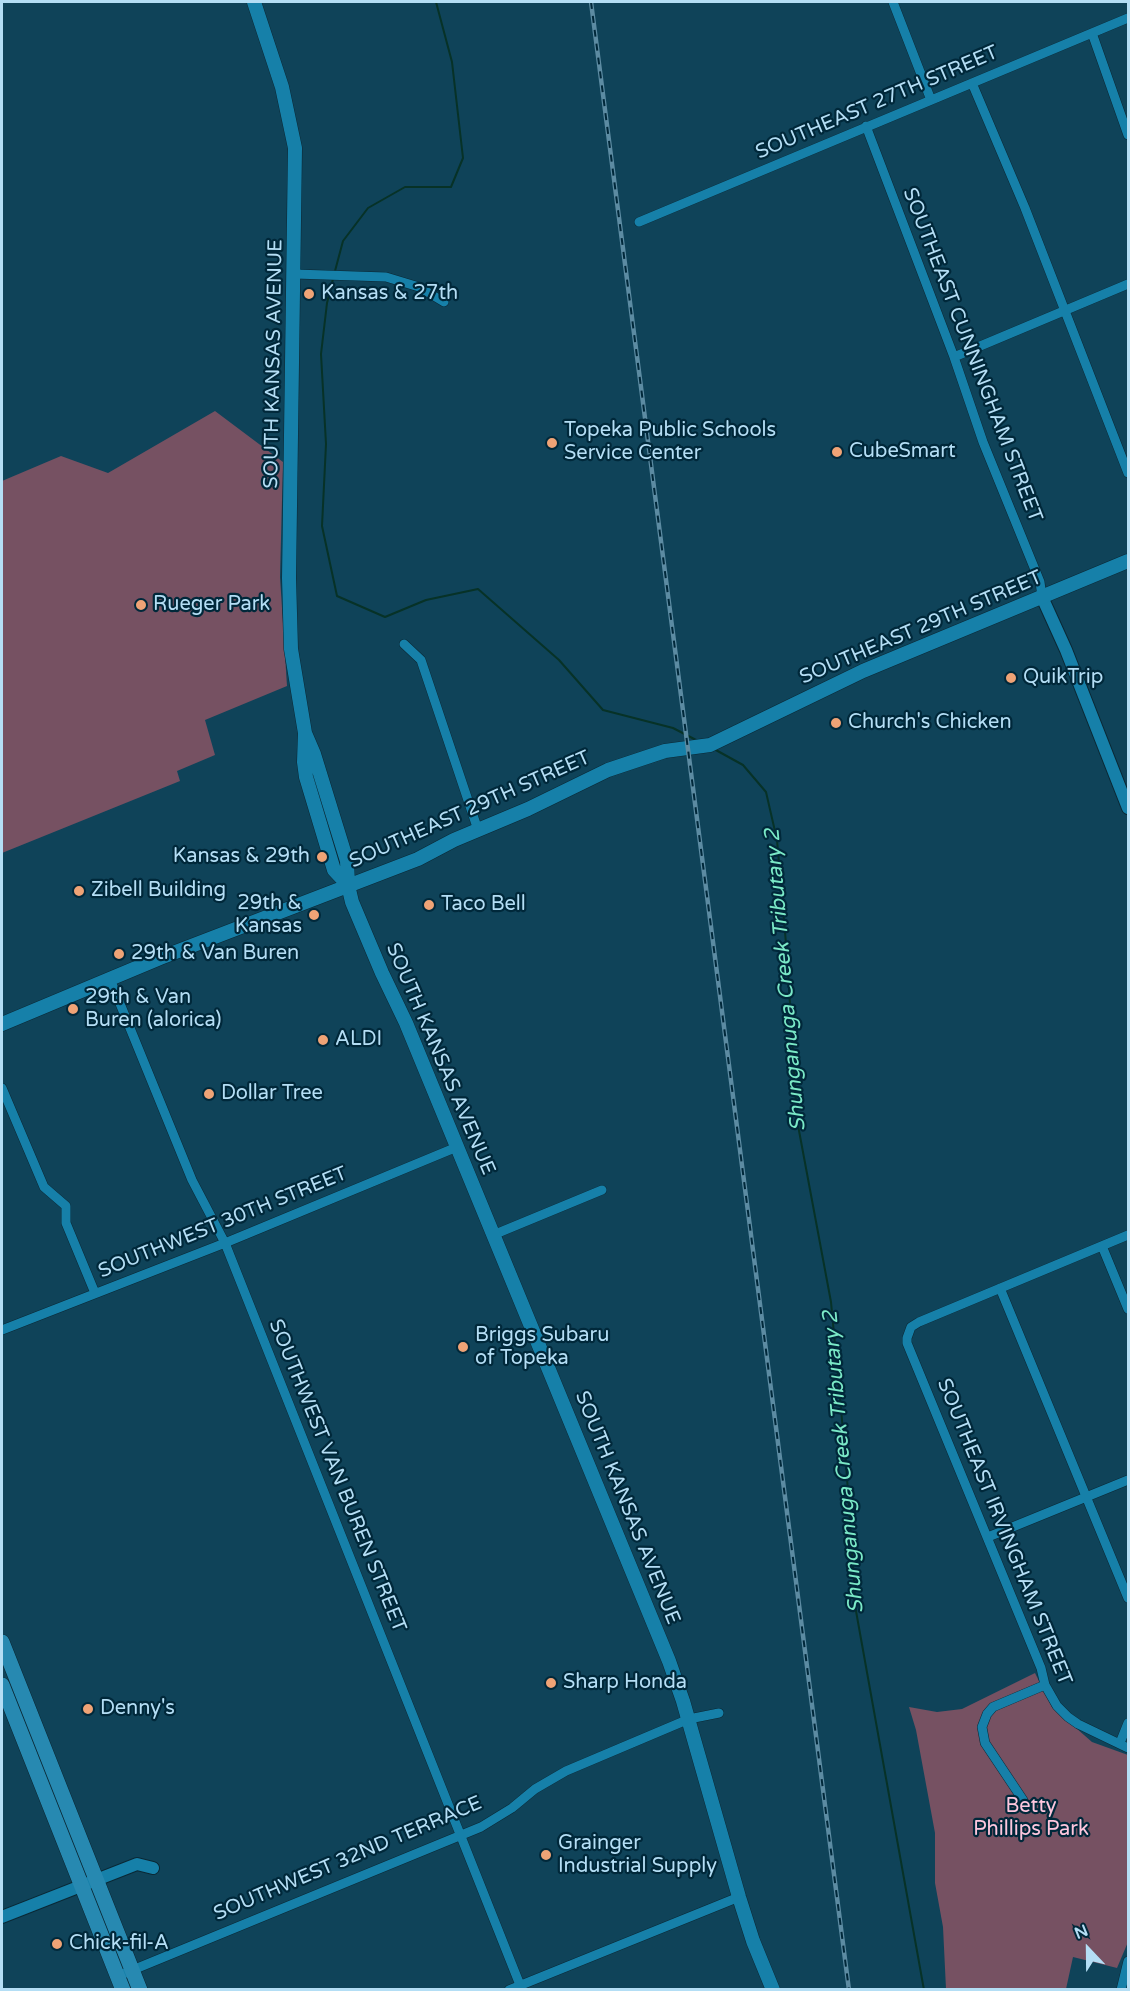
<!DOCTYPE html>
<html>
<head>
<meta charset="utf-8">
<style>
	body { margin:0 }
	#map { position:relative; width:1130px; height:1991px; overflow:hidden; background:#0f4359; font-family:"Varela Round",sans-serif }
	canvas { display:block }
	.frame { position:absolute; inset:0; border:3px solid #b4def5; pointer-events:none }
	.north { position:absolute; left:1058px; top:1919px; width:60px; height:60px; -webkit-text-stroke:4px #00283a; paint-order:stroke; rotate:338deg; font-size:16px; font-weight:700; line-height:24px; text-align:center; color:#b4def5 }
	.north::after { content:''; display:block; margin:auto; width:21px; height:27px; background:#b4def5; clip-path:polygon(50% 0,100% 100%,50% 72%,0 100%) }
</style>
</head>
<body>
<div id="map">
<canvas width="1130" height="1991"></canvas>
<div class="frame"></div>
<div class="north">N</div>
</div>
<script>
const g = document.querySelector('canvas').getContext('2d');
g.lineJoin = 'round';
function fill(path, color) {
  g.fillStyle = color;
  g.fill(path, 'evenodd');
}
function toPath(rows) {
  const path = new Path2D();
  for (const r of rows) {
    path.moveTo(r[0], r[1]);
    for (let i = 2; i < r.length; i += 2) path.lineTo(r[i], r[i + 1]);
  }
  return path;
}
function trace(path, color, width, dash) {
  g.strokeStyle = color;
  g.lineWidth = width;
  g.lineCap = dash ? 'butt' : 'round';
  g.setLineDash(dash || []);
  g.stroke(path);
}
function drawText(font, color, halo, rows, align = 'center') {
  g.font = font + ' "Varela Round",sans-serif';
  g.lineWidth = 4.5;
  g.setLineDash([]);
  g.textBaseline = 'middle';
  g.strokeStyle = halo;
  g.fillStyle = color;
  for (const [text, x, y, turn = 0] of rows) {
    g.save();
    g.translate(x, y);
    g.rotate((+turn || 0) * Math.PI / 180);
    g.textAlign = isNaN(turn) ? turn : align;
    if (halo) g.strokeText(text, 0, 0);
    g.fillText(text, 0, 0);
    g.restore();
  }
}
fill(toPath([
	[215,411,283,462,280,577,287,686,205,720,215,755,177,771,180,781,2,853,2,481,61,456,108,473],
	[1035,1673,1052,1707,1092,1742,1128,1755,1128,1942,1117,1968,1073,1957,1066,1989,946,1989,943,1927,935,1883,935,1833,916,1730,909,1707,937,1712,962,1709]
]), '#765162');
trace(toPath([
	[335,271,343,241,368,208,405,187,451,187,463,158,452,62,436,2],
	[333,279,327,303,321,354,326,444,322,526,337,596,385,617,426,600,478,589,559,660,603,710,673,728,698,741],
	[714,749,743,765,766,792,777,840,787,955,797,1120,831,1302,846,1463,856,1611,924,1990]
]), '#073227', 2);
const minor = toPath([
	[893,2,931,100],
	[1092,33,1128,135],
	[972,83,1025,208,1128,473],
	[866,126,954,357,983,442,1040,582,1042,597],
	[639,222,1128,18],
	[295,274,386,277,419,287,444,302],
	[954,357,1128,284],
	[404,644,421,660,478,830],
	[110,979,192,1180,225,1243,522,1990],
	[2,1088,44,1187,66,1206,66,1223,95,1293],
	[493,1235,602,1190],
	[1128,1235,919,1322,911,1327,907,1338,907,1343,1041,1668,1045,1685,1057,1706,1068,1717,1078,1724,1128,1748],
	[1102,1246,1128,1309],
	[1000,1288,1128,1598],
	[2,1330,225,1243,457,1147],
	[988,1537,1128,1480],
	[1120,1743,1128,1723],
	[1023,1800,985,1743,982,1727,987,1714,993,1707,1045,1685],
	[118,1976,481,1827,512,1808,535,1789,566,1771,689,1719,719,1713],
	[509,1990,739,1897],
	[1121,1990,1128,1961]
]);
const tertiary = toPath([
	[1042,597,1066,650,1128,808],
	[2,1917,137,1864,153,1868]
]);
const secondary = toPath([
	[254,2,282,87,295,148,289,578,291,649,305,733,304,762,306,777,334,870,348,885],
	[305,733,314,754,347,861,348,885,352,902,382,973,406,1023,669,1661,683,1701,739,1897,753,1941,773,1990],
	[2,1024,160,958,418,859,454,840,528,809,608,770,665,751,710,745,863,671,1128,561]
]);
const primary = toPath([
	[2,1642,140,1990],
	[2,1685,123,1990]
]);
trace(minor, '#0a2835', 10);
trace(tertiary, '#0a2835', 14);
trace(secondary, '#0a2835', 15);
trace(primary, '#0a2835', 16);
trace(minor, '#1680a9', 9);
trace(tertiary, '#1680a9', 12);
trace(secondary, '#1680a9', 14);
trace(primary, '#2789b1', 15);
const rail = toPath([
	[591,2,849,1990]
]);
trace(rail, '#5c8ba2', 4.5);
trace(rail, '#00283a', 2, [7]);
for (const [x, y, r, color] of [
	[309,294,6,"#efa376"],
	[552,443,6,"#efa376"],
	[837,452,6,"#efa376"],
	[141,605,6,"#efa376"],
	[1011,678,6,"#efa376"],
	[836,723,6,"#efa376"],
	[322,857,6,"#efa376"],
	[79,891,6,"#efa376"],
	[429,905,6,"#efa376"],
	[314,915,6,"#efa376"],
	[119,954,6,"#efa376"],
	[73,1009,6,"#efa376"],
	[323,1040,6,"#efa376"],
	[209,1094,6,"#efa376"],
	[463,1347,6,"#efa376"],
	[551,1683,6,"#efa376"],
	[88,1709,6,"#efa376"],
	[546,1855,6,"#efa376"],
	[57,1944,6,"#efa376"]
]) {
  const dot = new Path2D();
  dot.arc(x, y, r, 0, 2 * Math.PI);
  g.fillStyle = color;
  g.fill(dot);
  trace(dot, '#00283a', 2);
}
drawText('20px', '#b4def5', '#00283a', [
	["SOUTHEAST 27TH STREET",877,103,-23],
	["SOUTHEAST CUNNINGHAM STREET",972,355,69],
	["SOUTH KANSAS AVENUE",274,364,-89],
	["SOUTHEAST 29TH STREET",921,628,-23],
	["SOUTHEAST 29TH STREET",470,810,-24],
	["SOUTH KANSAS AVENUE",440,1059,67],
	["SOUTHWEST 30TH STREET",223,1223,-22],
	["SOUTHWEST VAN BUREN STREET",337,1476,68],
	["SOUTH KANSAS AVENUE",627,1508,68],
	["SOUTHEAST IRVINGHAM STREET",1004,1532,68],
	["SOUTHWEST 32ND TERRACE",348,1859,-23]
]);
drawText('20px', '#b4def5', '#00283a', [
	["Kansas & 27th",321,294],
	["Topeka Public Schools",564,431],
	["Service Center",564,454],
	["CubeSmart",849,452],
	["Rueger Park",153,605],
	["QuikTrip",1023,678],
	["Church's Chicken",848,723],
	["Kansas & 29th",310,857,"right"],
	["Zibell Building",91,891],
	["29th &",302,904,"right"],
	["Kansas",302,927,"right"],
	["Taco Bell",441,905],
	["29th & Van Buren",131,954],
	["29th & Van",85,998],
	["Buren (alorica)",85,1021],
	["ALDI",335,1040],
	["Dollar Tree",221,1094],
	["Briggs Subaru",475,1336],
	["of Topeka",475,1359],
	["Sharp Honda",563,1683],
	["Denny's",100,1709],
	["Grainger",558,1844],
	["Industrial Supply",558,1867],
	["Chick-fil-A",69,1944]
], 'left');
drawText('20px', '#fec7de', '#00283a', [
	["Betty",1031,1807],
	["Phillips Park",1031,1830]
]);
drawText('italic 21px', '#7ae9c7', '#00283a', [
	["Shunganuga Creek Tributary 2",786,980,-95],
	["Shunganuga Creek Tributary 2",844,1462,-95]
]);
</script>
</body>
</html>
